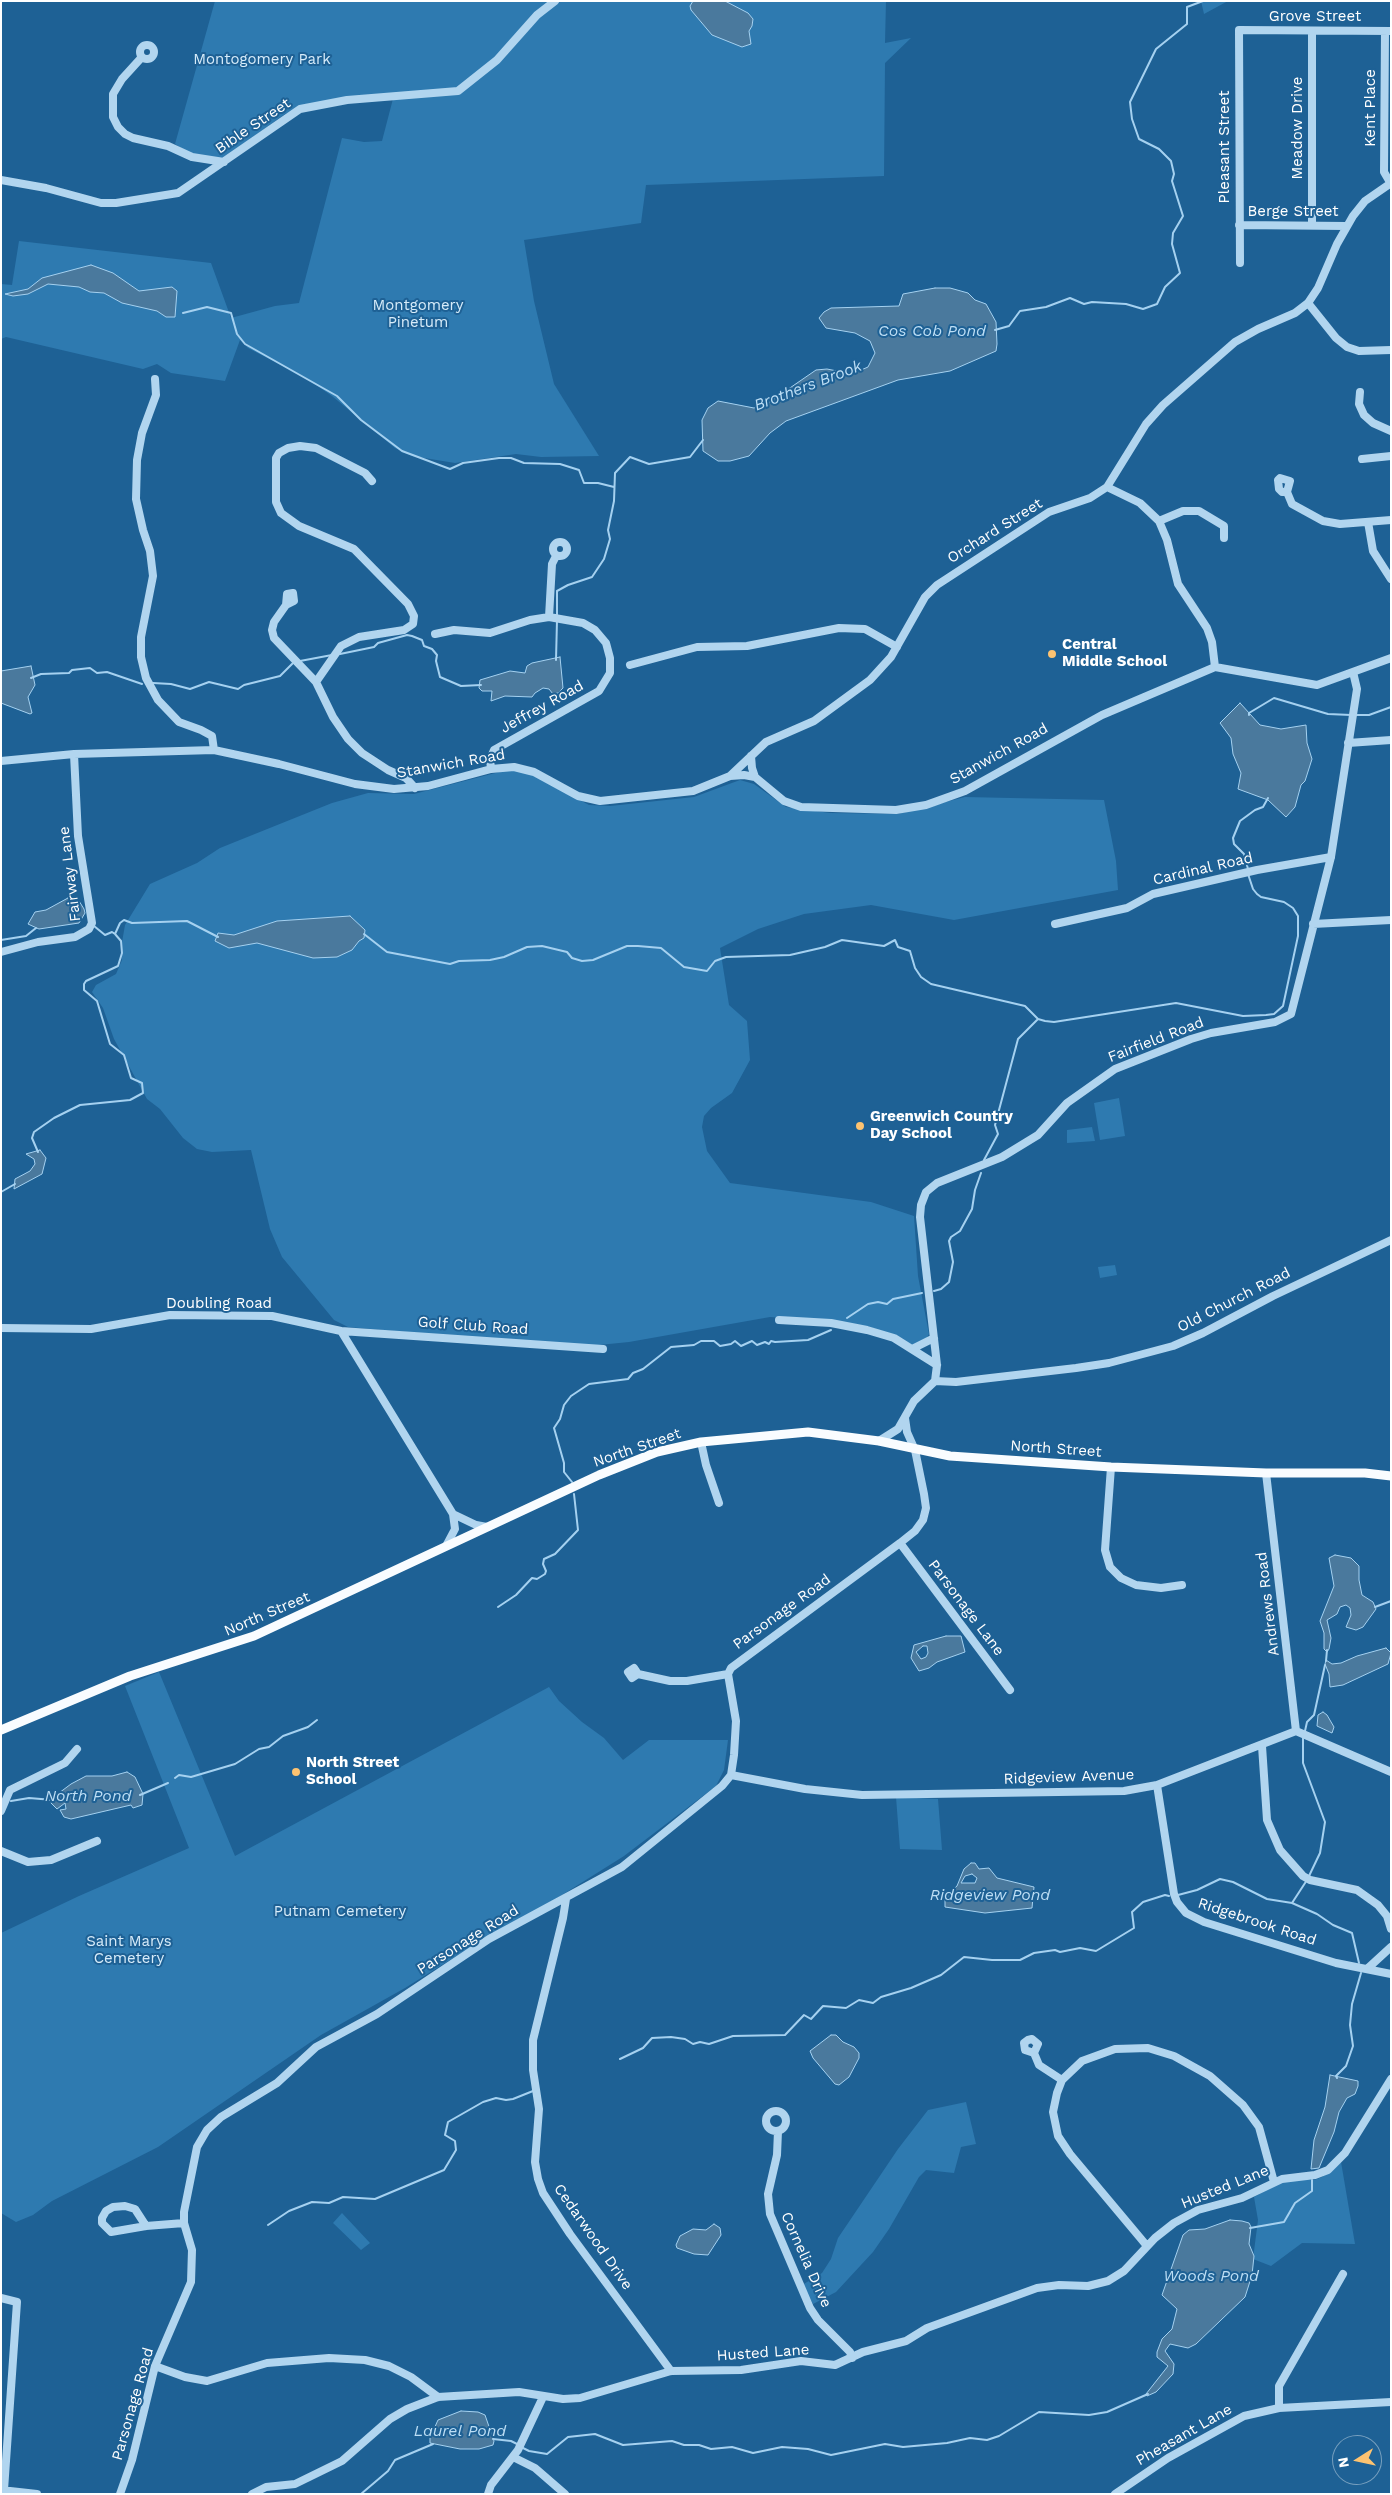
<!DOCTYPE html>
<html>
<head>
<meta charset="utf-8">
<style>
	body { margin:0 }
	#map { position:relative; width:1392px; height:2495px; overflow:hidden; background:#1e6195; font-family:"Work Sans",sans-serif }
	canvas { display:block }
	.frame { position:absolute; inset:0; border:2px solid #fff; pointer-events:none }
	.north { position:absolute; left:1332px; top:2435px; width:50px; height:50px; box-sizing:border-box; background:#1e6195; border:1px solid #78a0bf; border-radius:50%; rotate:260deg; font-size:14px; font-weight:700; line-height:20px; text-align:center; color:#fff }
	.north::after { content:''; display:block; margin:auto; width:18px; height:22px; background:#fdc371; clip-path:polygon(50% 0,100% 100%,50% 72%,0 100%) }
</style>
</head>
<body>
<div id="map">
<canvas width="1392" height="2495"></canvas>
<div class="frame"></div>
<div class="north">N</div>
</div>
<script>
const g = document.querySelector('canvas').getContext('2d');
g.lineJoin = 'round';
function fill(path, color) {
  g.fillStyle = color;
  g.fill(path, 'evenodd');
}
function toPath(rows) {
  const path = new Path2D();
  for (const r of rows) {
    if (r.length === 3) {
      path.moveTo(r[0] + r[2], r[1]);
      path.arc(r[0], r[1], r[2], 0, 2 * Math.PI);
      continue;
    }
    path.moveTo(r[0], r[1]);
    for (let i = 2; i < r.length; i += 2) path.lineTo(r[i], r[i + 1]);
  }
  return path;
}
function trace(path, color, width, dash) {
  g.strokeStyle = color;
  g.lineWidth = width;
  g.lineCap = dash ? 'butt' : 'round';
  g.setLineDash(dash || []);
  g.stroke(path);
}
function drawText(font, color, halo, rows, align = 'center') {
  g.font = font + ' "Work Sans",sans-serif';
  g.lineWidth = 4;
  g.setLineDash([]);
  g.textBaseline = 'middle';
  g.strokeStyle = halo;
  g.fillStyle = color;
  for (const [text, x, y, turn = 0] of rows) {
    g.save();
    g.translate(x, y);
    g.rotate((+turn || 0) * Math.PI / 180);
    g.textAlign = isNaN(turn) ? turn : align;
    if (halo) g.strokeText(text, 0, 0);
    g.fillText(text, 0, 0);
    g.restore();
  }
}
fill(toPath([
	[215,1,886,1,885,43,911,38,885,63,884,176,646,185,641,223,524,240,534,301,554,384,599,456,541,457,516,454,455,463,412,456,395,448,332,396,306,378,248,348,240,340,225,381,171,373,157,364,143,369,6,337,1,339,1,284,12,285,19,241,211,263,231,318,275,306,299,303,342,138,364,142,382,141,394,95,334,99,306,105,285,114,218,162,189,153,175,144],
	[1201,1,1228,1,1204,14],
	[507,770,522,771,537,777,589,805,610,806,694,797,740,780,754,784,786,807,830,813,898,814,965,797,1104,800,1116,861,1118,890,954,920,871,905,804,914,758,929,720,948,729,1005,747,1021,750,1060,732,1093,711,1108,704,1116,702,1127,707,1151,730,1183,871,1202,914,1216,918,1276,929,1334,925,1342,912,1345,865,1327,801,1319,770,1317,629,1342,579,1347,348,1327,334,1320,282,1257,270,1229,251,1150,212,1152,197,1149,183,1138,160,1109,147,1099,114,1039,103,1008,92,992,96,985,116,974,122,960,121,948,125,925,150,884,197,863,220,848,332,803,368,793,414,794],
	[1119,1098,1125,1136,1100,1140,1094,1103],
	[1092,1127,1095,1141,1067,1143,1067,1130],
	[1115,1265,1117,1275,1100,1278,1098,1267],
	[159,1672,235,1856,549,1687,559,1701,582,1722,604,1738,623,1760,649,1740,728,1740,724,1770,716,1786,624,1856,554,1900,482,1940,405,1988,321,2035,158,2147,52,2201,33,2215,16,2222,1,2213,1,1933,79,1896,189,1848,125,1686],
	[896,1797,938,1799,942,1850,900,1849],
	[966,2102,976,2144,961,2147,954,2173,926,2170,919,2177,889,2229,873,2252,836,2292,813,2304,802,2285,822,2273,831,2259,838,2238,898,2149,928,2110],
	[1341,2162,1355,2244,1302,2243,1271,2266,1253,2259,1258,2220,1254,2197,1275,2185,1297,2178,1314,2180,1322,2177],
	[342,2213,370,2243,361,2250,333,2223]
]), '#2e7ab0');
const water = toPath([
	[693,1,725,1,748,13,753,19,752,26,749,31,751,44,742,47,712,35,691,10,690,6,693,1],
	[91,265,113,273,139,291,172,287,177,291,175,317,166,317,157,311,122,303,104,293,90,292,79,287,48,284,28,294,13,296,5,294,28,289,42,278,91,265],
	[935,288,950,288,968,293,975,300,986,304,996,322,997,344,996,351,950,371,898,380,786,421,770,433,749,456,730,461,718,461,703,451,702,420,708,408,718,401,754,408,768,403,816,370,827,369,852,374,868,367,875,353,870,341,855,333,826,328,819,318,824,312,831,308,899,306,903,294,935,288],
	[560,657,563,688,558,693,553,694,549,689,543,688,535,693,532,697,505,696,491,701,492,691,482,691,479,688,480,680,510,671,525,673,527,666,532,663,560,657],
	[31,666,35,685,28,697,32,713,30,714,1,703,1,671,31,666],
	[1240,703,1260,725,1281,729,1306,725,1307,743,1312,759,1305,781,1301,785,1295,807,1286,817,1268,800,1238,789,1241,773,1233,754,1231,738,1220,723,1240,703],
	[68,898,79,901,84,909,85,913,79,923,39,929,28,924,35,912,46,910,68,898],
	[350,916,365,930,364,938,359,941,352,950,337,957,313,958,257,943,229,948,215,941,218,933,234,935,277,921,350,916],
	[40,1150,46,1158,42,1174,14,1189,15,1179,30,1171,35,1164,34,1159,26,1154,40,1150],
	[1335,1555,1351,1558,1359,1566,1359,1580,1362,1595,1373,1602,1376,1609,1363,1627,1356,1630,1346,1627,1351,1615,1350,1608,1346,1605,1340,1607,1337,1614,1327,1620,1331,1638,1329,1649,1327,1652,1324,1649,1324,1633,1320,1621,1334,1586,1329,1558,1335,1555],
	[946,1636,961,1636,965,1652,937,1662,929,1668,919,1671,911,1658,914,1645,946,1636],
	[923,1646,927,1646,928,1653,926,1657,921,1659,916,1652,923,1646],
	[1386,1648,1391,1653,1388,1664,1343,1685,1330,1687,1329,1674,1325,1664,1326,1660,1332,1664,1341,1663,1357,1656,1386,1648],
	[1323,1712,1327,1715,1334,1727,1332,1733,1317,1726,1318,1715,1323,1712],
	[127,1772,135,1777,143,1794,142,1805,133,1808,131,1805,71,1819,64,1817,60,1810,66,1809,65,1803,57,1809,51,1803,55,1796,71,1784,86,1776,112,1776,127,1772],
	[971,1863,975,1863,979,1869,989,1868,997,1878,1034,1887,1032,1908,985,1913,945,1907,945,1897,957,1886,964,1869,971,1863],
	[972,1874,977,1878,975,1883,961,1883,965,1876,972,1874],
	[831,2035,836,2035,843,2042,854,2047,859,2053,859,2058,849,2077,839,2085,835,2084,813,2058,810,2051,831,2035],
	[1330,2075,1358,2081,1358,2086,1355,2094,1347,2098,1339,2112,1334,2132,1319,2168,1311,2169,1314,2140,1325,2107,1330,2075],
	[1230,2220,1242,2221,1249,2223,1251,2227,1249,2244,1254,2256,1252,2275,1245,2297,1196,2344,1188,2348,1170,2344,1165,2351,1174,2364,1173,2374,1156,2392,1147,2396,1146,2394,1168,2366,1157,2357,1157,2352,1162,2339,1172,2329,1177,2309,1162,2295,1183,2235,1189,2230,1205,2229,1230,2220],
	[714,2224,720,2228,721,2235,708,2255,694,2254,677,2248,676,2245,680,2236,693,2229,706,2230,714,2224],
	[461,2411,478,2412,485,2415,494,2441,493,2445,479,2449,460,2449,430,2443,430,2438,438,2420,461,2411]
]);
fill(water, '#4a799d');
trace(water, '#a5d1f0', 1);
trace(toPath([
	[183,313,207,307,231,313,237,334,245,344,337,396,361,420,402,451,450,469,463,463,499,458,511,458,524,463,560,464,579,470,584,483,598,483,614,487],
	[995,330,1009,326,1020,311,1046,307,1070,298,1084,304,1092,302,1126,304,1143,309,1157,304,1165,287,1180,273,1172,244,1173,233,1183,216,1172,181,1174,174,1171,161,1159,149,1139,139,1132,119,1130,102,1156,49,1187,24,1187,7,1203,1],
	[557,615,557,591,568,585,592,577,604,559,610,539,608,530,614,501,615,473,630,457,649,464,690,457,703,440],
	[340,654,374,647,378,643,407,635,412,636,422,640,424,646,432,649,437,655,436,661,440,677,461,686,481,685],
	[556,660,557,620],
	[300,661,332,655],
	[31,678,41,674,69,673,72,670,90,668,97,673,107,672,142,684],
	[153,683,171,684,190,689,209,682,238,689,244,685,280,676,293,663],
	[1249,715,1249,713,1274,698,1328,714,1351,715],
	[1355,715,1369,715,1391,707],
	[1248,869,1244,854,1234,844,1233,838,1240,821,1255,810,1263,807,1268,798],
	[94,926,105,935,112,932,115,934],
	[115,934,120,923,124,920,132,923,187,921,218,937],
	[364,934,387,952,450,964,459,961,490,960,504,957,527,947,542,946,567,952,572,958,582,961,593,960,627,946,638,946,661,948,684,967,707,971,715,961,726,957,790,955,825,947,842,940,884,946,895,940,898,947,910,951,915,968,921,977,931,984,1025,1006,1038,1019,1045,1021,1054,1022,1176,1003,1243,1016,1266,1015,1274,1014,1283,1006,1298,936,1298,916,1293,908,1284,902,1261,897,1257,894,1253,889,1248,874],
	[1,940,26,936,36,928],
	[38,1152,32,1138,34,1132,54,1118,80,1105,130,1100,143,1093,142,1083,131,1078,124,1055,110,1044,97,1001,84,990,84,984,86,981,118,966,122,953,121,941,115,934],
	[984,1160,998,1134,995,1125,1018,1039,1038,1019],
	[1,1192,15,1184],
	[934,1291,941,1289,949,1282,953,1262,949,1241,951,1237,960,1231,972,1209,975,1190,981,1173],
	[847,1318,868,1304,878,1302,887,1304,893,1299,922,1293],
	[572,1482,564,1472,564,1463,554,1428,560,1419,564,1405,571,1396,589,1384,628,1379,633,1373,643,1369,671,1347,694,1345,701,1341,714,1341,720,1346,731,1344,735,1341,741,1346,752,1341,757,1345,765,1342,769,1344,771,1341,775,1342,808,1340,831,1330],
	[498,1607,516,1595,532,1578,537,1579,545,1574,546,1571,543,1564,544,1559,555,1554,578,1530,574,1494],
	[1375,1607,1391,1601],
	[1326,1661,1327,1650],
	[1305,1731,1307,1722,1314,1715,1325,1665],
	[1303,1738,1303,1763,1325,1822,1320,1853,1309,1876],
	[175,1778,179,1775,191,1777,235,1764,259,1749,269,1747,283,1736,308,1727,317,1720],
	[140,1795,168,1783],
	[11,1801,29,1798,53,1800],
	[1178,1895,1197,1890,1220,1879,1233,1882,1267,1899,1292,1903,1317,1914,1333,1925,1352,1933,1359,1963],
	[1292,1903,1307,1880],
	[620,2059,643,2048,652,2038,671,2037,685,2039,693,2044,700,2042,709,2044,733,2036,785,2035,804,2015,811,2019,823,2006,846,2008,859,2000,873,2003,881,1997,911,1988,941,1975,964,1957,992,1960,1020,1960,1034,1953,1055,1950,1060,1952,1080,1948,1096,1951,1134,1928,1132,1912,1143,1902,1165,1895,1169,1896],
	[1337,2078,1336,2076,1346,2066,1353,2046,1350,2025,1352,2004,1361,1973],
	[268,2225,289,2211,312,2202,329,2203,343,2197,375,2199,444,2170,456,2150,455,2141,445,2135,448,2122,483,2102,496,2098,506,2100,513,2099,533,2091],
	[1250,2228,1284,2222,1295,2203,1312,2191,1312,2180],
	[493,2439,511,2441,517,2444],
	[521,2447,529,2451,547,2454,568,2437,595,2434,623,2445,672,2441,684,2445,699,2445,711,2449,732,2447,753,2453,782,2447,808,2449,831,2455,885,2444,903,2447,947,2443,970,2438,987,2440,999,2436,1039,2412,1089,2415,1107,2412,1148,2394],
	[361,2494,388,2471,395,2460,433,2444]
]), '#a5d1f0', 2);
trace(toPath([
	[1385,31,1384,172,1391,184],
	[147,52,7],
	[142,57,122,79,113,94,113,117,118,127,125,134,133,138,168,146,192,157,224,162],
	[1,180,46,188,101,203,116,203,178,193,300,109,347,100,458,91,497,60,537,15,555,1],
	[1239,225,1346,226],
	[1312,225,1312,31],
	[1240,263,1239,30,1391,31],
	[1308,303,1336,338,1347,347,1359,351,1391,350],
	[155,379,156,395,142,433,137,460,136,499,143,530,150,551,153,576,141,637,141,657,146,678,158,700,179,722,201,730,212,736,214,750],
	[1360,392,1359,404,1364,415,1373,423,1391,431],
	[1362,459,1391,456],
	[1107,487,1140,503,1159,521,1167,540,1178,584,1207,628,1212,642,1215,667],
	[1287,492,1282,492,1279,489,1278,480,1280,478,1290,481,1287,492,1292,504,1323,521,1340,524,1391,520],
	[1159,521,1183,511,1199,511,1224,526,1224,538],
	[1368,522,1373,551,1391,579],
	[560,549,7],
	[286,605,287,594,293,593,294,601,286,605,274,622,272,630,274,638,316,682,333,717,348,739,362,753,388,770,406,778,415,788],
	[549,617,552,564,556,556],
	[435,634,454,630,490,633,530,620,549,617,583,623,595,630,606,643,610,658,610,673,599,691,494,750,490,759,491,769],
	[630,665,697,647,747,646,839,628,865,629,897,647],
	[316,682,341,646,359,637,404,630,413,624,414,616,408,604,354,549,299,526,281,513,276,502,276,458,279,453,288,448,300,446,316,448,365,473,372,481],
	[1348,743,1391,740],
	[751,756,752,768,755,777],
	[1,761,74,754,214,750,279,764,355,784,394,789,428,786,491,769,514,767,534,772,578,796,600,801,693,791,730,776,744,775,755,777,784,801,801,807,896,810,926,805,965,791,1102,715,1215,667,1317,685,1391,658],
	[730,776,766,742,814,721,870,680,891,657,925,597,937,585,1049,512,1090,498,1107,487,1146,424,1163,405,1235,342,1258,329,1295,313,1308,303,1318,288,1337,244,1353,216,1365,201,1391,183],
	[1055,924,1127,908,1153,894,1257,870,1331,857],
	[1313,924,1391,920],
	[1,952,38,942,75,937,89,929,92,923,78,836,74,754],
	[779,1320,831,1323,867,1330,894,1338,937,1365],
	[1,1328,91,1329,170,1315,272,1316,341,1331,453,1514,455,1529,446,1546],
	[341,1331,603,1349],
	[914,1348,934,1338],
	[935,1381,956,1382,1076,1368,1109,1363,1173,1346,1203,1333,1273,1296,1391,1240],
	[879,1441,898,1429,914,1401,935,1381,937,1365,920,1217,921,1205,926,1192,937,1183,1002,1157,1038,1135,1067,1103,1115,1069,1191,1039,1211,1033,1275,1022,1291,1014,1331,857,1357,689,1353,672],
	[701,1442,706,1465,719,1503],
	[1111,1467,1105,1550,1110,1567,1121,1578,1136,1585,1161,1588,1182,1585],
	[1266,1473,1296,1731],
	[453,1514,476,1525,487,1527],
	[900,1543,1010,1690],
	[638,1674,632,1678,628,1672,634,1668,638,1674,670,1681,687,1681,728,1674],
	[1262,1746,1267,1820,1280,1850,1303,1876,1310,1880,1357,1890,1378,1905,1387,1916,1391,1929],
	[731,1775,805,1789,862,1795,1124,1791,1157,1785,1296,1731,1391,1772],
	[1157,1785,1174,1894,1177,1902,1186,1913,1204,1922,1336,1963,1391,1974],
	[1,1811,10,1790,65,1763,77,1749],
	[1,1851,28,1862,51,1860,97,1841],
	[566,1899,563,1918,533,2040,533,2070,539,2109,535,2162,538,2179,543,2193,570,2234,671,2371],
	[1367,1969,1391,1947],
	[1034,2053,1025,2050,1024,2043,1028,2040,1032,2039,1038,2044,1034,2053,1039,2065,1062,2080],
	[776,2121,10],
	[778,2131,777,2155,768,2194,770,2214,810,2308,818,2320,850,2352,852,2358],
	[146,2226,135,2209,125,2206,113,2207,106,2211,102,2218,102,2223,111,2232,146,2226,184,2223],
	[1147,2246,1070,2154,1058,2136,1053,2112,1057,2093,1062,2080,1082,2061,1115,2049,1148,2048,1174,2056,1210,2076,1243,2105,1259,2127,1274,2182],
	[1,2298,17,2302,4,2490],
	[155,2366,185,2377,207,2381,267,2363,329,2358,365,2360,389,2366,411,2377,438,2397],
	[1279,2408,1279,2386,1343,2274],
	[513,2457,535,2468,565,2494],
	[1,2490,37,2494],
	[120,2494,132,2460,155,2366,191,2282,192,2250,184,2223,184,2212,197,2147,207,2130,221,2117,277,2083,316,2047,377,2014,489,1939,622,1867,722,1786,731,1775,734,1755,736,1721,728,1674,731,1668,900,1543,915,1531,923,1520,926,1508,924,1494,915,1450,907,1432,905,1418],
	[252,2494,266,2487,295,2484,342,2461,390,2419,407,2409,438,2397,519,2392,563,2399,580,2398,671,2371,741,2370,801,2361,835,2365,863,2352,906,2341,927,2328,1037,2288,1059,2285,1088,2286,1108,2281,1124,2271,1155,2238,1174,2223,1198,2210,1242,2198,1282,2179,1315,2175,1328,2170,1345,2153,1391,2079],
	[488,2494,491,2485,518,2450,543,2397],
	[1115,2494,1168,2458,1244,2416,1279,2408,1391,2402]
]), '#b1d5ef', 8);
trace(toPath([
	[1,1730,130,1676,254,1636,599,1475,657,1452,701,1442,808,1432,879,1441,950,1456,1111,1467,1266,1473,1365,1473,1391,1476]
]), '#f9fcff', 9);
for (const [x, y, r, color] of [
	[1052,654,5,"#fdc371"],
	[860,1126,5,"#fdc371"],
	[296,1772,5,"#fdc371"]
]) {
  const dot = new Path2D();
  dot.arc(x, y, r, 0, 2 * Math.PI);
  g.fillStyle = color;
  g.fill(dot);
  trace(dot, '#1e6195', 2);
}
drawText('15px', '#fff', '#1e6195', [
	["Grove Street",1315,17],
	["Kent Place",1371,108,-90],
	["Bible Street",253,126,-34],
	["Meadow Drive",1298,128,-90],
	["Pleasant Street",1225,147,-90],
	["Berge Street",1293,212],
	["Orchard Street",995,531,-32],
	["Jeffrey Road",542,707,-29],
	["Stanwich Road",999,754,-29],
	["Stanwich Road",451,764,-10],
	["Cardinal Road",1203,869,-13],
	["Fairway Lane",70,874,-97],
	["Fairfield Road",1156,1040,-21],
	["Old Church Road",1234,1300,-27],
	["Doubling Road",219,1304],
	["Golf Club Road",473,1326,4],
	["North Street",637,1448,-19],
	["North Street",1056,1449,4],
	["Andrews Road",1268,1604,-97],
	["Parsonage Lane",966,1608,53],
	["Parsonage Road",782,1612,-36],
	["North Street",267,1614,-23],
	["Ridgeview Avenue",1069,1777,-2],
	["Ridgebrook Road",1257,1922,18],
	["Parsonage Road",468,1940,-32],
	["Husted Lane",1225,2187,-22],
	["Cedarwood Drive",593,2237,55],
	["Cornelia Drive",806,2260,66],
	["Husted Lane",763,2353,-4],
	["Parsonage Road",133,2404,-74],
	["Pheasant Lane",1184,2435,-30]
]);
drawText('15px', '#d7ecfa', '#1e6195', [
	["Montogomery Park",262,60],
	["Montgomery",418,306],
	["Pinetum",418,323],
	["Putnam Cemetery",340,1912],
	["Saint Marys",129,1942],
	["Cemetery",129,1959]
]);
drawText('bold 15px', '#fff', '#1e6195', [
	["Central",1062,645],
	["Middle School",1062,662],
	["Greenwich Country",870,1117],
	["Day School",870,1134],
	["North Street",306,1763],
	["School",306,1780]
], 'left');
drawText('italic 16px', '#bddef5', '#1e6195', [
	["Cos Cob Pond",932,331],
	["Brothers Brook",808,386,-21],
	["North Pond",88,1796],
	["Ridgeview Pond",990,1895],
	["Woods Pond",1211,2276],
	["Laurel Pond",460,2431]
]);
</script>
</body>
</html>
